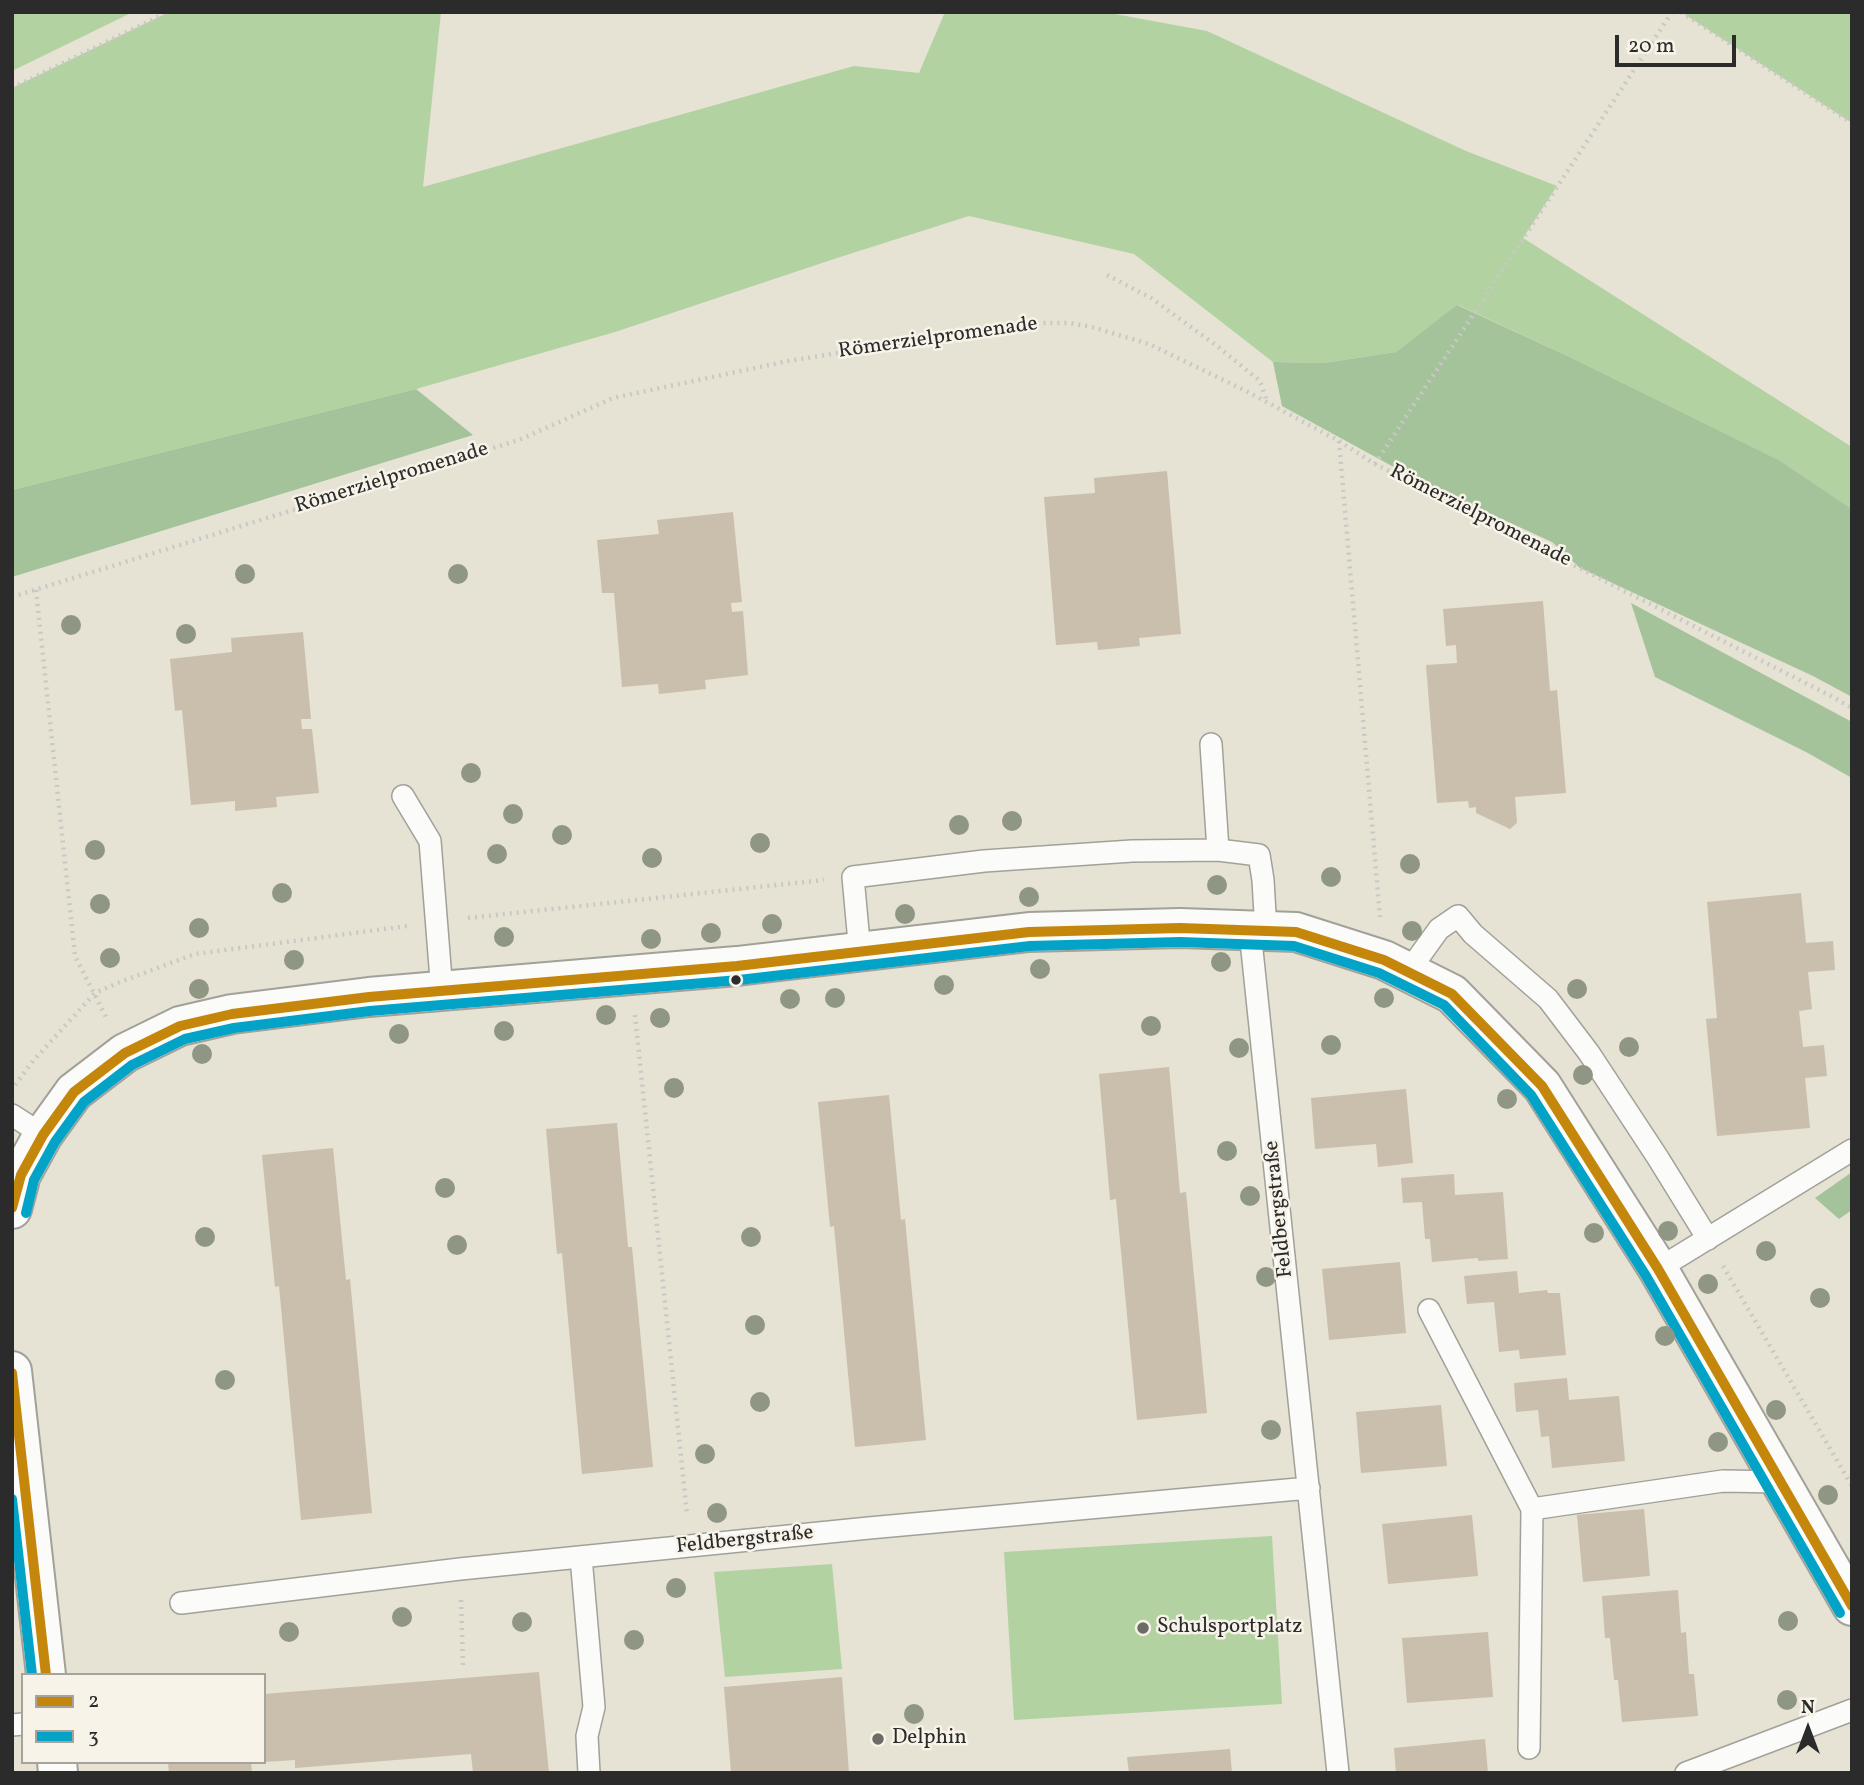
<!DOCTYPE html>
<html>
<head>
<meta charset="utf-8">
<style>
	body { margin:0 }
	#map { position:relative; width:1864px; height:1785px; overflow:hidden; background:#e6e2d4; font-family:Vollkorn,serif }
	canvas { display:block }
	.frame { position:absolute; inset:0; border:14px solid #2b2b2b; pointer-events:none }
	.legend { position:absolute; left:21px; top:1673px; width:245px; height:91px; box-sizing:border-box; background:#f7f3e8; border:2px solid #a5a39c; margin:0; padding:9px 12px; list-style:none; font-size:21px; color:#2b2b2b }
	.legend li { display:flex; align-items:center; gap:14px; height:35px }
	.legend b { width:35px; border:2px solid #a5a39c }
	.north { position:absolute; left:1773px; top:1694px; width:70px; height:70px; -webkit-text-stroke:5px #f7f3e8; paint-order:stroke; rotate:0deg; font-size:19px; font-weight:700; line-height:28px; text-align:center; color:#2b2b2b }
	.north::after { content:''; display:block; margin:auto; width:24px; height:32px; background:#2b2b2b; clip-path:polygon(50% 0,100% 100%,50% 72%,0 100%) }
	.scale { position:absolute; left:1615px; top:35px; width:121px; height:32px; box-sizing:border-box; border:4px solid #2b2b2b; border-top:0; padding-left:9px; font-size:21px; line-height:24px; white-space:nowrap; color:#2b2b2b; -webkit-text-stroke:5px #f7f3e8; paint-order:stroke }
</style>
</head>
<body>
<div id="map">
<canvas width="1864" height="1785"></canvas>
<div class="frame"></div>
<ul class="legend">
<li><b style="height:9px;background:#c4870b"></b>2</li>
<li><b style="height:9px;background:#02a3c6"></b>3</li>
</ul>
<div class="north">N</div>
<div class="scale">20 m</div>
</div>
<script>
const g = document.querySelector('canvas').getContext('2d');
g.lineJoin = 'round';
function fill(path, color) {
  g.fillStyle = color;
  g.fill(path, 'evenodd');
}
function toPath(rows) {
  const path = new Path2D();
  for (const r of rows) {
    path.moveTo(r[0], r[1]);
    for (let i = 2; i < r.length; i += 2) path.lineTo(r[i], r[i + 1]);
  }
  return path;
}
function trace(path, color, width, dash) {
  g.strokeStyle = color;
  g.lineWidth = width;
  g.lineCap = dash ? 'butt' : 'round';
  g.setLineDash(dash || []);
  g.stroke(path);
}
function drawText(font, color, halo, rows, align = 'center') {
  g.font = font + ' Vollkorn,serif';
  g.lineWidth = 5;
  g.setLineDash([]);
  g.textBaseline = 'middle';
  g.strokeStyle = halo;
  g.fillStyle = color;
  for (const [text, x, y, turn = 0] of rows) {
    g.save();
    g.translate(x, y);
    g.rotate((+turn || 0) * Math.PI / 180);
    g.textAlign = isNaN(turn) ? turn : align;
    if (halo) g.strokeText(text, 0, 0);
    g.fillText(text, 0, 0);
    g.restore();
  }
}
fill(toPath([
	[12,12,133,12,12,71],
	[169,12,441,12,423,187,854,66,919,73,945,12,1104,12,1207,31,1466,151,1557,186,1523,238,1852,447,1852,509,1779,460,1572,358,1458,305,1396,352,1324,363,1273,362,1134,254,969,216,837,258,615,332,416,389,12,490,12,88],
	[1681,12,1852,12,1852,123],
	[1272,1536,1282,1704,1014,1720,1004,1552],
	[832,1564,842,1669,725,1677,714,1572]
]), '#b2d2a2');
fill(toPath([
	[1457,305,1572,358,1779,460,1852,509,1852,697,1813,676,1580,568,1552,542,1423,483,1282,406,1273,362,1324,363,1396,352],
	[416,389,473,435,12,577,12,490],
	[1631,603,1852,722,1852,778,1806,752,1655,677],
	[1852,1172,1852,1210,1839,1219,1815,1198]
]), '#a4c39a');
fill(toPath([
	[1167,471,1181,634,1139,638,1140,646,1098,650,1097,642,1056,645,1044,497,1095,493,1094,478],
	[733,512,742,602,731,603,732,612,743,611,748,675,705,680,706,689,659,694,658,684,622,687,614,593,602,593,597,540,659,534,657,520],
	[1543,601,1550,691,1557,690,1566,793,1515,797,1517,823,1510,829,1476,813,1476,807,1469,808,1468,801,1437,803,1426,665,1457,663,1456,645,1446,646,1443,609],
	[303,632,311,719,301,719,302,729,312,729,319,793,276,797,277,807,235,811,235,801,191,805,182,710,175,711,170,659,232,652,231,638],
	[1801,893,1806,943,1833,941,1835,970,1808,972,1812,1009,1799,1011,1803,1047,1824,1045,1827,1076,1805,1078,1810,1128,1717,1136,1706,1019,1717,1018,1707,902],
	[1169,1067,1180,1193,1186,1192,1207,1413,1137,1420,1116,1199,1110,1200,1099,1074],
	[1406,1089,1413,1163,1378,1167,1376,1144,1315,1149,1311,1098],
	[889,1095,901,1220,905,1219,926,1440,855,1447,834,1226,830,1227,818,1102],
	[617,1123,628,1247,632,1247,653,1467,582,1474,562,1253,557,1254,546,1129],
	[333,1148,346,1280,350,1279,372,1513,301,1520,279,1286,275,1287,262,1155],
	[1454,1174,1455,1195,1503,1192,1508,1259,1478,1261,1478,1258,1432,1262,1430,1239,1425,1239,1422,1202,1403,1203,1401,1178],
	[1400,1262,1406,1333,1329,1340,1322,1269],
	[1517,1271,1519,1293,1547,1290,1548,1293,1560,1293,1566,1355,1520,1359,1519,1350,1499,1352,1494,1302,1467,1304,1464,1276],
	[1567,1378,1569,1400,1619,1396,1625,1461,1552,1468,1549,1436,1541,1437,1538,1410,1516,1412,1514,1383],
	[1441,1405,1447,1466,1361,1473,1356,1412],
	[1644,1509,1650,1576,1583,1582,1577,1515],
	[1472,1515,1478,1576,1388,1584,1382,1524],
	[1678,1590,1681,1633,1686,1632,1689,1674,1694,1674,1698,1716,1622,1722,1618,1680,1614,1680,1610,1638,1605,1638,1602,1596],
	[1488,1632,1493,1697,1407,1703,1402,1638],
	[539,1672,549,1773,473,1773,471,1754,295,1768,295,1760,264,1762,264,1694],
	[842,1677,849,1773,731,1773,724,1687],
	[1485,1739,1488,1773,1396,1773,1394,1748],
	[1230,1749,1232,1773,1129,1773,1127,1757],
	[168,1762,251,1762,252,1773,169,1773]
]), '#cabeac');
const service = toPath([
	[1211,744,1218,850],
	[403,796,430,841,442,992],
	[1250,931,1338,1773],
	[860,953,853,877,984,861,1132,851,1218,850,1259,855,1263,880,1266,931],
	[1408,972,1439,929,1458,916,1473,934,1548,999,1589,1053,1658,1158,1708,1239],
	[12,1115,43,1135],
	[1658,1269,1852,1150],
	[1429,1310,1532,1509],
	[581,1557,594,1707,587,1736,589,1773],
	[181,1603,460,1569,869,1528,1309,1488],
	[12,1725,23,1724],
	[1529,1748,1532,1509,1723,1481,1780,1482],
	[1686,1773,1852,1710]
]);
const minor = toPath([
	[12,1209,21,1175,43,1135,74,1092,125,1053,180,1026,232,1014,369,997,737,966,1029,932,1180,928,1296,932,1384,960,1452,994,1542,1086,1658,1269,1852,1606],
	[12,1371,46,1675],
	[57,1762,58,1773]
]);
trace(service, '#a2a199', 24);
trace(minor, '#a2a199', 42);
trace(toPath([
	[1681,12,1852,123],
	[12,88,168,12],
	[1107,275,1151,298,1217,346,1260,381,1267,402],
	[1339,441,1380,917],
	[1375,464,1672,12],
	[36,590,75,956,106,1017],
	[12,597,519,440,613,398,788,361,939,337,965,331,1039,323,1069,323,1092,327,1149,344,1246,391,1339,441,1375,464,1833,697,1852,708],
	[468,918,824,880],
	[635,1015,687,1514],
	[15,1085,33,1061,95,993,120,982,195,954,407,926],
	[1723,1266,1852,1486],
	[461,1600,463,1665]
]), '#c9c8c5', 4.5, [2, 5]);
trace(service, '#fbfbf9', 21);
trace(minor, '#fbfbf9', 38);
trace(toPath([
	[12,1208,21,1175,43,1135,74,1092,125,1053,180,1026,232,1014,369,997,737,966,1029,932,1180,928,1296,932,1384,960,1452,994,1542,1086,1658,1269,1852,1606],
	[12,1373,46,1675]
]), '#c4870b', 10);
trace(toPath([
	[26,1213,34,1180,55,1142,84,1102,132,1065,185,1039,234,1028,370,1011,739,980,1030,946,1180,942,1294,946,1379,973,1444,1005,1531,1095,1646,1276,1840,1613],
	[12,1499,32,1675]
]), '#02a3c6', 10);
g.fillStyle = '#8f9784';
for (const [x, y] of [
	[245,574],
	[458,574],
	[71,625],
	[186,634],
	[471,773],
	[513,814],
	[1012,821],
	[959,825],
	[562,835],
	[760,843],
	[95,850],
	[497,854],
	[652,858],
	[1410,864],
	[1331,877],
	[1217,885],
	[282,893],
	[1029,897],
	[100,904],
	[905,914],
	[772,924],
	[199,928],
	[1412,931],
	[711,933],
	[504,937],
	[651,939],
	[110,958],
	[294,960],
	[1221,962],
	[1040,969],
	[944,985],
	[199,989],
	[1577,989],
	[835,998],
	[1384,998],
	[790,999],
	[606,1015],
	[660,1018],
	[1151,1026],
	[504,1031],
	[399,1034],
	[1331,1045],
	[1629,1047],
	[1239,1048],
	[202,1054],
	[1583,1075],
	[674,1088],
	[1507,1099],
	[1227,1151],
	[445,1188],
	[1250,1196],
	[1668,1231],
	[1594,1233],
	[205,1237],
	[751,1237],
	[457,1245],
	[1766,1251],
	[1266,1277],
	[1708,1284],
	[1820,1298],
	[755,1325],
	[1665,1336],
	[225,1380],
	[760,1402],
	[1776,1410],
	[1271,1430],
	[1718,1442],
	[705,1454],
	[1828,1495],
	[717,1513],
	[676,1588],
	[402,1617],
	[1788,1621],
	[522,1622],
	[289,1632],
	[634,1640],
	[1787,1700],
	[914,1714]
]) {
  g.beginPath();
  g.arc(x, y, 10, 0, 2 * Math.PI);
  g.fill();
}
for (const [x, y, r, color] of [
	[736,980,6,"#2b2b2b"],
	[1143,1628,7,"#6c6b66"],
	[878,1739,7,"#6c6b66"]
]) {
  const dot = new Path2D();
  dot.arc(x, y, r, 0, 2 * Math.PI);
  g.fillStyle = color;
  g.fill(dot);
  trace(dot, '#f7f3e8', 2.5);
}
drawText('21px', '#2b2b2b', '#f7f3e8', [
	["Römerzielpromenade",938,339,-8],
	["Römerzielpromenade",392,479,-17],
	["Römerzielpromenade",1480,517,27],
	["Feldbergstraße",1280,1209,-96],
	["Feldbergstraße",745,1541,-6]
]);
drawText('21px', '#2b2b2b', '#f7f3e8', [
	["Schulsportplatz",1157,1628],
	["Delphin",892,1739]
], 'left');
</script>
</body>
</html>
